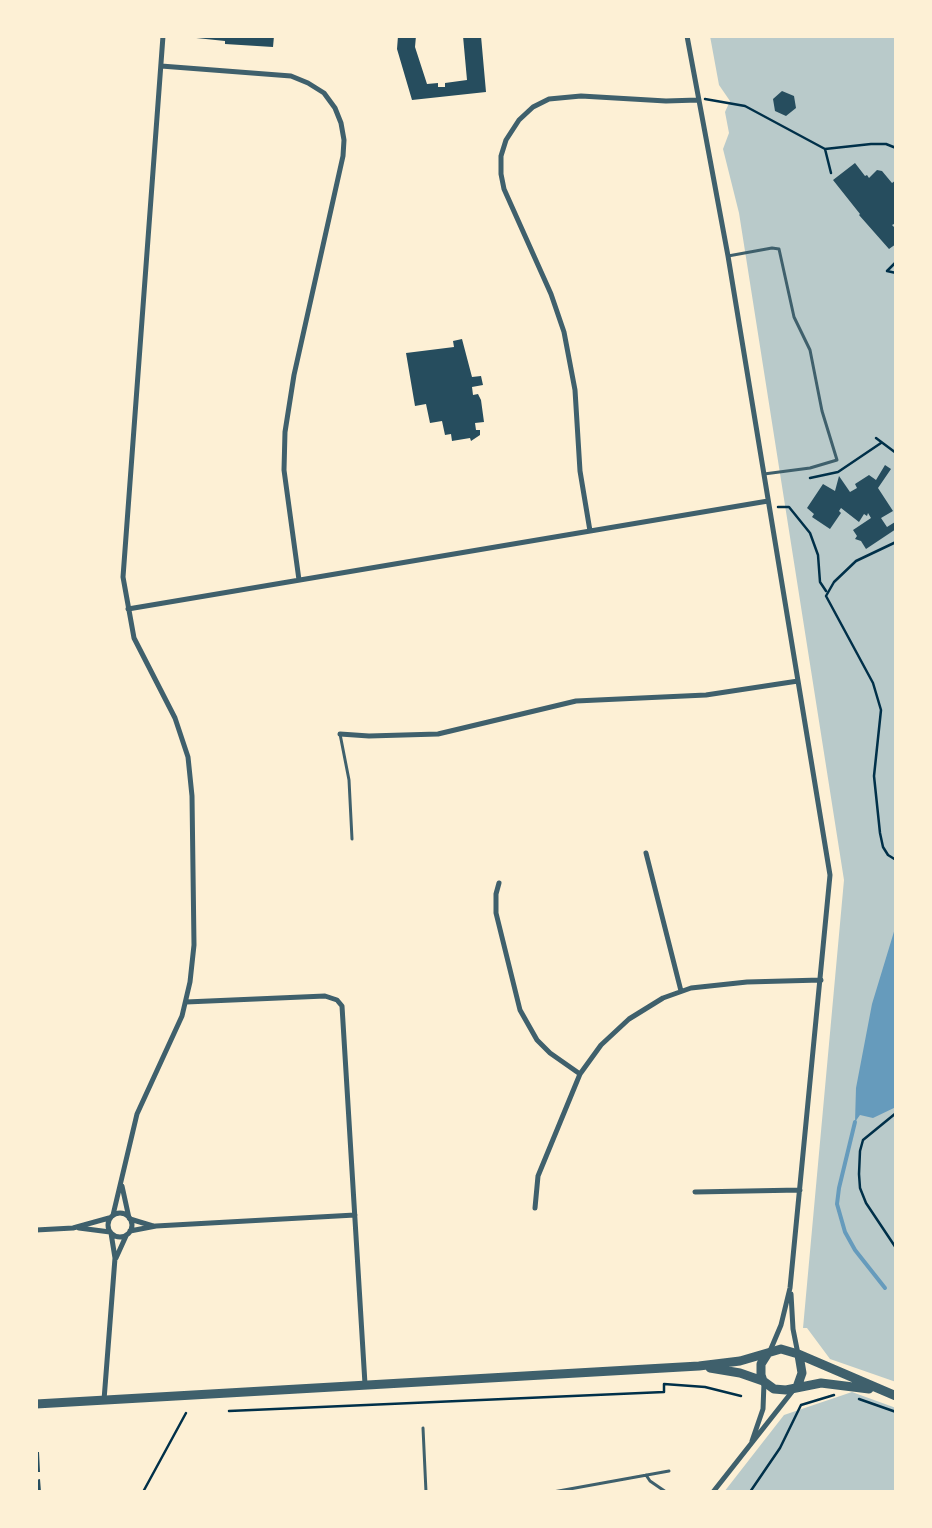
<!DOCTYPE html>
<html>
<head>
<meta charset="utf-8">
<style>
	body { margin:0 }
	#map { position:relative; width:932px; height:1528px; overflow:hidden; background:#fdf0d5; font-family:"Work Sans",sans-serif }
	canvas { display:block }
	.frame { position:absolute; inset:0; border:38px solid #fdf0d5; pointer-events:none }
</style>
</head>
<body>
<div id="map">
<canvas width="932" height="1528"></canvas>
<div class="frame"></div>
</div>
<script>
const g = document.querySelector('canvas').getContext('2d');
g.lineJoin = 'round';
function fill(path, color) {
  g.fillStyle = color;
  g.fill(path, 'evenodd');
}
function toPath(rows) {
  const path = new Path2D();
  for (const r of rows) {
    if (r.length === 3) {
      path.moveTo(r[0] + r[2], r[1]);
      path.arc(r[0], r[1], r[2], 0, 2 * Math.PI);
      continue;
    }
    path.moveTo(r[0], r[1]);
    for (let i = 2; i < r.length; i += 2) path.lineTo(r[i], r[i + 1]);
  }
  return path;
}
function trace(path, color, width, dash) {
  g.strokeStyle = color;
  g.lineWidth = width;
  g.lineCap = dash ? 'butt' : 'round';
  g.setLineDash(dash || []);
  g.stroke(path);
}
fill(toPath([
	[710,36,896,36,896,1382,830,1359,807,1328,803,1328,844,880,739,213,723,149,729,133,725,112,730,101,719,85],
	[852,1392,896,1408,896,1492,724,1492,784,1415]
]), '#b9caca');
fill(toPath([
	[896,925,896,1107,873,1118,860,1115,855,1122,856,1088,872,1004]
]), '#669bbc');
trace(toPath([
	[896,577,896,591],
	[855,1122,839,1188,837,1204,845,1232,855,1250,885,1288]
]), '#669bbc', 4);
fill(toPath([
	[177,36,274,36,273,47,225,44,225,41],
	[398,36,416,36,415,47,427,84,438,83,438,87,445,87,445,83,467,80,463,36,481,36,486,92,412,100,397,49],
	[782,91,794,96,796,108,786,116,775,111,773,99],
	[855,163,865,176,867,175,869,178,877,170,882,171,892,183,896,180,896,223,892,225,896,229,896,244,889,249,859,215,860,214,833,180],
	[462,339,472,377,481,376,483,385,472,387,473,395,478,394,481,400,484,422,475,423,476,430,480,430,480,435,471,441,470,438,452,441,451,434,445,435,442,421,430,423,426,404,415,406,406,353,454,347,453,341],
	[885,465,891,469,878,488,893,511,881,518,887,527,895,522,896,529,866,549,861,541,855,539,857,536,853,530,871,518,868,513,867,516,864,514,859,522,841,508,839,511,841,513,830,529,812,517,814,514,807,508,823,484,835,491,839,476,850,492,857,488,855,484,869,475,876,480],
	[36,1452,39,1452,40,1472,36,1472],
	[40,1479,41,1492,36,1492,36,1480]
]), '#264d5e');
trace(toPath([
	[705,99,745,106,825,149,831,173],
	[825,149,871,144,886,144,896,148],
	[896,262,887,271,896,273],
	[876,438,896,453],
	[810,478,838,472,881,443],
	[778,507,789,507,810,533,818,555,820,582,826,591],
	[896,542,856,561,834,582,826,596,873,683,881,710,874,776,880,833,883,847,888,855,896,860],
	[896,1113,863,1140,860,1151,859,1174,860,1188,866,1203,896,1248],
	[859,1399,896,1412],
	[229,1411,664,1392,664,1384,705,1387,741,1396],
	[143,1492,186,1413],
	[750,1492,780,1448,801,1405,834,1395]
]), '#003049', 2.5);
trace(toPath([
	[728,256,772,248,779,249,794,317,810,350,822,411,837,460,810,468,764,474],
	[340,734,349,780,352,839],
	[423,1428,426,1492],
	[646,1475,650,1481,666,1492],
	[553,1492,669,1471]
]), '#3f606c', 3);
trace(toPath([
	[687,36,728,256,830,875,790,1288,781,1325,770,1351],
	[161,66,291,76,308,83,324,93,335,108,341,123,344,140,343,156,294,375,285,432,284,470,299,580],
	[590,531,580,471,575,390,564,332,551,294,504,189,501,174,501,156,506,140,519,120,533,107,549,99,581,96,666,101,698,100],
	[128,609,768,501],
	[340,734,369,736,438,734,576,701,706,695,798,681],
	[646,853,681,991],
	[499,883,496,894,496,913,520,1010,537,1040,550,1053,580,1074],
	[186,1002,325,996,337,1000,342,1006,365,1384],
	[122,1186,129,1218],
	[695,1192,800,1190],
	[535,1208,538,1176,580,1074,601,1045,629,1019,663,998,691,988,747,982,821,980],
	[120,1225,12],
	[113,1215,137,1114,182,1016,190,982,194,945,192,796,188,757,175,718,134,638,123,577,163,36],
	[130,1219,153,1226],
	[79,1228,110,1232],
	[36,1230,73,1228,109,1218],
	[130,1231,156,1226,355,1215],
	[116,1258,126,1236],
	[791,1294,793,1329,798,1354],
	[104,1400,115,1258,111,1233],
	[752,1441,763,1409,764,1383],
	[713,1492,795,1388]
]), '#3f606c', 5);
trace(toPath([
	[768,1353,761,1364,761,1375,763,1381,774,1389,786,1390,821,1383,869,1389],
	[710,1368,740,1373,763,1381],
	[797,1387,802,1373,799,1355],
	[36,1404,699,1366,740,1361,781,1349,798,1354,896,1396]
]), '#3f606c', 9);
</script>
</body>
</html>
